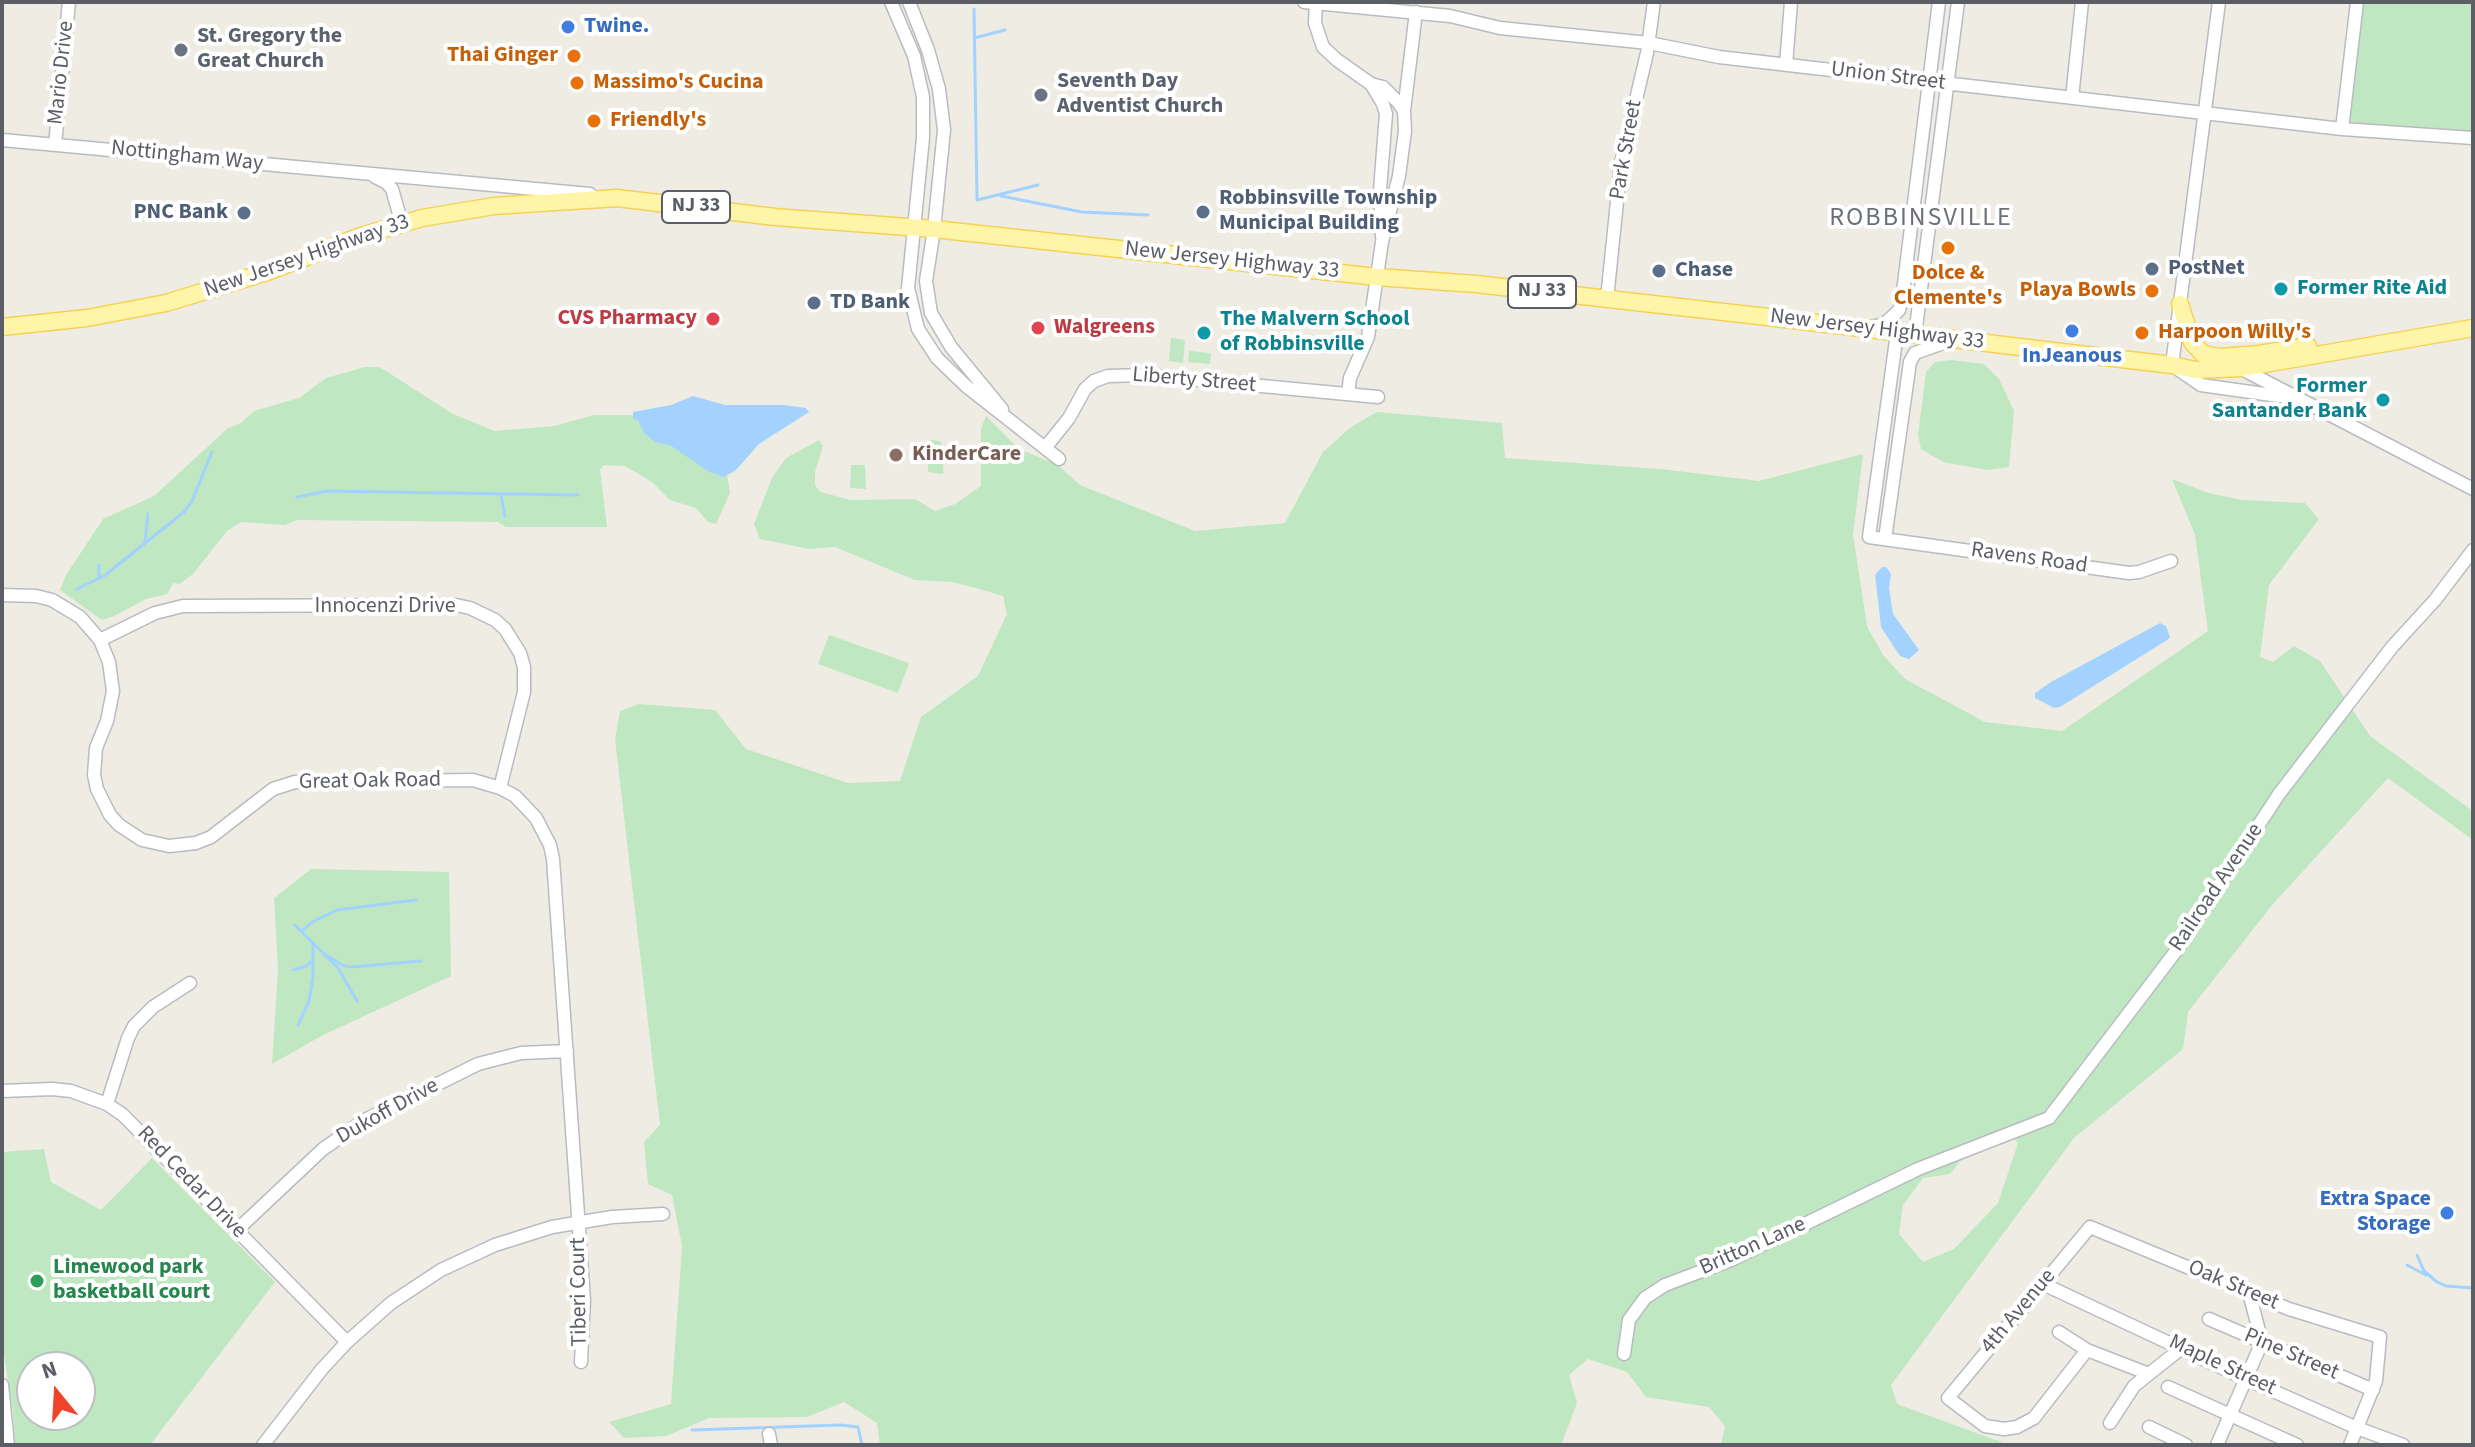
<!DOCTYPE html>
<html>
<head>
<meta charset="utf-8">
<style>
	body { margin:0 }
	#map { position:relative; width:2475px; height:1447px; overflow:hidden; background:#efede3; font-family:"Source Sans 3",sans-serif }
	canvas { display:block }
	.frame { position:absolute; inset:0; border:4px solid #5b5f65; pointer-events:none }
	.north { position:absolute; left:16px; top:1351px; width:80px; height:80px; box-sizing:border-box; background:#fff; border:2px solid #bdbfc1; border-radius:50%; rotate:342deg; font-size:22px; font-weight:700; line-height:32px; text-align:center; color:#5b5f65 }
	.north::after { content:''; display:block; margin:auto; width:28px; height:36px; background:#ee442a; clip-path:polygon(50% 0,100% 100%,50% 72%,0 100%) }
</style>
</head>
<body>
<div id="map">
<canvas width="2475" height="1447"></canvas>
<div class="frame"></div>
<div class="north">N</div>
</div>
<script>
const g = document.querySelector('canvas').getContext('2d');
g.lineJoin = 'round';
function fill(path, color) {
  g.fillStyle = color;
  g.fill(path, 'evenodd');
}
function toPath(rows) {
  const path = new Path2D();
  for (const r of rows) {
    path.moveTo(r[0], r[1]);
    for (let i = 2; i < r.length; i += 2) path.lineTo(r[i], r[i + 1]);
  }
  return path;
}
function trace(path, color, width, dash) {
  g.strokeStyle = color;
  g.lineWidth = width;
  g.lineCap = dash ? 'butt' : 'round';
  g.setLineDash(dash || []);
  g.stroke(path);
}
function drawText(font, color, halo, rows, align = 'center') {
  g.font = font + ' "Source Sans 3",sans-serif';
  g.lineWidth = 8;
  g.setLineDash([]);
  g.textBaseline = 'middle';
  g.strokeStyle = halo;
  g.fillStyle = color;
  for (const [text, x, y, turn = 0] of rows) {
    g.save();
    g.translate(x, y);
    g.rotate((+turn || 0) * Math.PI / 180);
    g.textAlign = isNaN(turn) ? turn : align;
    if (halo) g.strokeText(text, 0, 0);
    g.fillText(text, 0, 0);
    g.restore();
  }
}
fill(toPath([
	[2364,2,2473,2,2473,132,2379,128,2353,125,2348,120],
	[1171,338,1185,340,1183,363,1169,361],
	[1189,351,1211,353,1210,364,1188,362],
	[1951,360,1984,364,1999,379,2014,411,2009,467,1988,470,1943,462,1921,449,1918,435,1926,372,1935,362],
	[365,367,378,367,386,371,453,414,495,431,554,426,594,415,632,415,655,442,671,446,717,475,727,475,730,493,716,524,708,522,696,508,670,500,652,482,625,466,604,465,600,469,607,527,506,527,498,522,297,520,285,525,241,522,227,531,193,574,179,584,173,583,167,594,146,599,114,616,102,620,60,590,66,575,103,519,154,496,228,428,241,423,254,411,299,398,326,378],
	[1377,412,1502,423,1505,458,1661,469,1759,481,1863,454,1853,535,1867,626,1883,655,1905,679,1985,722,2062,731,2208,631,2195,535,2172,479,2208,493,2242,500,2305,503,2319,519,2269,585,2260,657,2273,662,2294,646,2320,661,2370,736,2473,811,2473,840,2388,778,2273,904,2188,1012,2183,1049,2074,1138,1891,1385,1897,1404,2009,1445,1721,1445,1725,1426,1709,1407,1646,1397,1627,1372,1588,1359,1569,1375,1577,1403,1561,1445,880,1445,877,1423,844,1402,807,1417,709,1418,666,1436,624,1438,609,1422,671,1404,682,1246,672,1195,648,1184,644,1142,660,1125,615,739,620,711,639,704,715,710,746,749,848,783,900,781,921,717,978,676,1007,614,1003,596,976,588,952,582,915,580,835,547,809,549,760,539,754,524,772,478,786,458,819,440,823,446,815,472,815,485,820,492,851,500,915,499,935,511,955,504,981,486,981,429,986,416,1019,449,1058,465,1080,485,1195,531,1285,523,1323,452,1351,427],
	[2005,1129,2018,1143,1998,1203,1954,1249,1923,1262,1899,1234,1903,1205,1923,1178,1950,1174,1977,1140],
	[931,440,940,441,944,450,943,474,928,472,929,443],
	[851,465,865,465,866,489,850,488],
	[829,635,909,663,898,693,818,664],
	[311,869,449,872,451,976,323,1035,272,1064,278,970,274,898],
	[44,1149,51,1182,101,1210,152,1158,275,1282,150,1445,15,1445,13,1413,2,1342,2,1152],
	[32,1367,80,1367,80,1415,32,1415]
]), '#bfe7c1');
fill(toPath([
	[693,396,725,405,784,405,806,408,809,412,759,444,735,471,723,477,708,471,671,446,655,442,644,433,638,421,633,418,633,412,671,405],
	[1882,567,1886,567,1891,574,1889,588,1893,614,1919,650,1909,659,1900,656,1881,627,1875,575],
	[2160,623,2166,626,2170,637,2167,640,2060,707,2054,708,2035,698,2035,693,2051,682]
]), '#a3d2ff');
trace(toPath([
	[974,9,977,200,1038,185],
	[974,38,1005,30],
	[1001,196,1082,212,1148,215],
	[501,495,505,517],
	[297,497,327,491,578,495],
	[145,542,148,514],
	[99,565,99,577],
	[77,589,104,576,184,512,192,501,212,452],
	[295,925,338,968,357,1001],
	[302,931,312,922,337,910,416,900],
	[325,954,342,965,351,967,421,961],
	[293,970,307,966,313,959],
	[298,1025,309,1001,313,977,313,944],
	[2417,1255,2424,1271,2437,1282,2446,1286,2473,1288],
	[2407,1265,2426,1275],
	[692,1430,840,1425,858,1427,862,1445]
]), '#a3d2ff', 3);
const minor = toPath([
	[891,2,914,56,923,97,923,138,908,288,918,329,937,358,966,386,1059,459],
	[909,2,928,50,939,89,944,130,934,229,926,281,931,313,951,347,1002,409],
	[1304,2,1450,16,1500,28,1649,43,1719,57,2342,129,2473,138],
	[1316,2,1315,23,1323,47,1337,60,1371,84,1383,104,1386,114,1380,190,1382,237],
	[2219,2,2172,365,2201,385,2300,399],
	[1786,65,1791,2],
	[2072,98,2082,2],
	[1404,111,1416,12],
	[2342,129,2357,2],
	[2,140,590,194],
	[55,145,69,2],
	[375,177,387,183,392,189,402,224],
	[1607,299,1621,163,1647,53,1654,2],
	[1871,327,1884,324,1893,316,1899,310,1902,300,1939,2],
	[1897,333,1869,537,2129,573,2139,572,2171,561],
	[1915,335,1958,2],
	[2238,367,2473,489],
	[1348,394,1350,378,1368,337,1382,242,1399,176,1405,131,1404,111,1398,102,1383,87,1371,84],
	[1045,448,1069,418,1085,389,1094,381,1108,376,1146,375,1378,397],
	[1885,539,1910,362,1915,353,1949,341],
	[2,595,36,596,52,600,80,617,100,640,109,662,113,691,107,721,96,748,94,775,97,789,110,815,119,825,142,840,169,846,196,843,211,837,273,789,295,782,473,780,500,788,515,796,536,818,550,845,553,859,584,1300,581,1362],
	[100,640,155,613,183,606,456,605,470,608,495,620,505,629,520,653,524,667,524,692,500,788],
	[2,1091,52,1089,71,1091,107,1104,123,1115,347,1342],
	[107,1104,128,1038,134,1026,153,1007,190,983],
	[237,1230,323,1149,365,1120,478,1064,521,1053,567,1051],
	[2043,1284,2246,1379,2357,1428,2403,1445],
	[2209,1319,2373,1390],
	[2059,1332,2087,1350,2149,1374,2183,1347],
	[2087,1350,2034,1418,2017,1427,2004,1429,1985,1426,1948,1398,2090,1227,2289,1309,2380,1337,2376,1381,2350,1445],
	[1624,1354,1629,1320,1645,1298,1665,1285,1731,1260,1918,1169,2049,1118,2176,951,2279,794,2392,647,2435,600,2473,550],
	[2,1385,8,1445],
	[2168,1387,2297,1445],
	[2110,1423,2134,1386,2149,1374],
	[2149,1427,2186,1445],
	[769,1434,771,1445],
	[263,1445,322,1369,347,1342,391,1303,441,1270,495,1245,552,1227,612,1217,663,1214],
	[2217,1445,2262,1342,2249,1293]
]);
const major = toPath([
	[2180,304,2192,342,2203,354,2220,357,2259,354,2308,346],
	[2,327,87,318,166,303,264,273,364,235,422,218,494,206,617,198,775,217,934,229,1377,277,1476,284,1759,316,2172,365,2195,370,2241,368,2473,328]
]);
trace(minor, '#b8bbc0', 15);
trace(major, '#f5d156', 19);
trace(minor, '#fff', 12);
trace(major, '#fff5a8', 16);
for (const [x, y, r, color] of [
	[568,27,8,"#3f7fe0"],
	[181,50,8,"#6b7280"],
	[574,56,8,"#e8710a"],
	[577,83,8,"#e8710a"],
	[1041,95,8,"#6b7280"],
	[594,121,8,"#e8710a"],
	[1203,212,8,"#5c6f8a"],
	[244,213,8,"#5c6f8a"],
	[1948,248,8,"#e8710a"],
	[2152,269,8,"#5c6f8a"],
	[1659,271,8,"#5c6f8a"],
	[2281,289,8,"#0f9aa8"],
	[2152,291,8,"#e8710a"],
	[814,303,8,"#5c6f8a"],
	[713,319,8,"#e0444e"],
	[1038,328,8,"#e0444e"],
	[2072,331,8,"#3f7fe0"],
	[1204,333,8,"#0f9aa8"],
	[2142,333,8,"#e8710a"],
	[2383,400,8,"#0f9aa8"],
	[896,455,8,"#8d6e63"],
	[2447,1213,8,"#3f7fe0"],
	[37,1281,8,"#2e9e5b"]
]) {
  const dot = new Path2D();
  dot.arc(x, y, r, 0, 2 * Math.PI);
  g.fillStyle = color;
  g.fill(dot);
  trace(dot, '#fff', 3);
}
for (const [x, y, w] of [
	[696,207,68],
	[1542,292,68]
]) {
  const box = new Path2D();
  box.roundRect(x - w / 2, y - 16, w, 32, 6);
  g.fillStyle = '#fff';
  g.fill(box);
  trace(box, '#5b5f65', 2);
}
drawText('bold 20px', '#5b5f65', null, [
	["NJ 33",696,207],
	["NJ 33",1542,292]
]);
drawText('bold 22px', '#366cbe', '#fff', [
	["Twine.",584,27],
	["InJeanous",2072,357,"center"],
	["Extra Space",2431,1200,"right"],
	["Storage",2431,1225,"right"]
], 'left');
drawText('bold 22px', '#5b616d', '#fff', [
	["St. Gregory the",197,37],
	["Great Church",197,62],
	["Seventh Day",1057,82],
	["Adventist Church",1057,107]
], 'left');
drawText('bold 22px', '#c56008', '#fff', [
	["Thai Ginger",558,56,"right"],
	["Massimo's Cucina",593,83],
	["Friendly's",610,121],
	["Dolce &",1948,274,"center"],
	["Clemente's",1948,299,"center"],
	["Playa Bowls",2136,291,"right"],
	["Harpoon Willy's",2158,333]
], 'left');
drawText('22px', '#5b5f65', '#fff', [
	["Mario Drive",62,73,-84],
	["Union Street",1888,77,7],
	["Park Street",1627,150,-80],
	["Nottingham Way",187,157,6],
	["New Jersey Highway 33",307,257,-19],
	["New Jersey Highway 33",1232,261,6],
	["New Jersey Highway 33",1877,330,7],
	["Liberty Street",1194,381,5],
	["Ravens Road",2029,559,8],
	["Innocenzi Drive",385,607],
	["Great Oak Road",370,782,-1],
	["Railroad Avenue",2217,888,-56],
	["Dukoff Drive",388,1112,-29],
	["Red Cedar Drive",191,1183,46],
	["Britton Lane",1753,1247,-24],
	["Oak Street",2233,1286,23],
	["Tiberi Court",580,1292,-91],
	["4th Avenue",2019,1312,-50],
	["Pine Street",2291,1355,23],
	["Maple Street",2222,1366,25]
]);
drawText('bold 22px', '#4e5e75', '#fff', [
	["Robbinsville Township",1219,199],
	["Municipal Building",1219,224],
	["PNC Bank",228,213,"right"],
	["PostNet",2168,269],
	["Chase",1675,271],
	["TD Bank",830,303]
], 'left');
drawText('bold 22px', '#0d838f', '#fff', [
	["Former Rite Aid",2297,289],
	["The Malvern School",1220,320],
	["of Robbinsville",1220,345],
	["Former",2367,387,"right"],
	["Santander Bank",2367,412,"right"]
], 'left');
drawText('bold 22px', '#be3a42', '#fff', [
	["CVS Pharmacy",697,319],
	["Walgreens",1054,328,"left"]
], 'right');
drawText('bold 22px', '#785e54', '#fff', [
	["KinderCare",912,455]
], 'left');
drawText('bold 22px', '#27864d', '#fff', [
	["Limewood park",53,1268],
	["basketball court",53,1293]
], 'left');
g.letterSpacing = '2px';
drawText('26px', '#6c7177', '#fff', [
	["ROBBINSVILLE",1921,219]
]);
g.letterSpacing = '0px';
</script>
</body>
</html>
